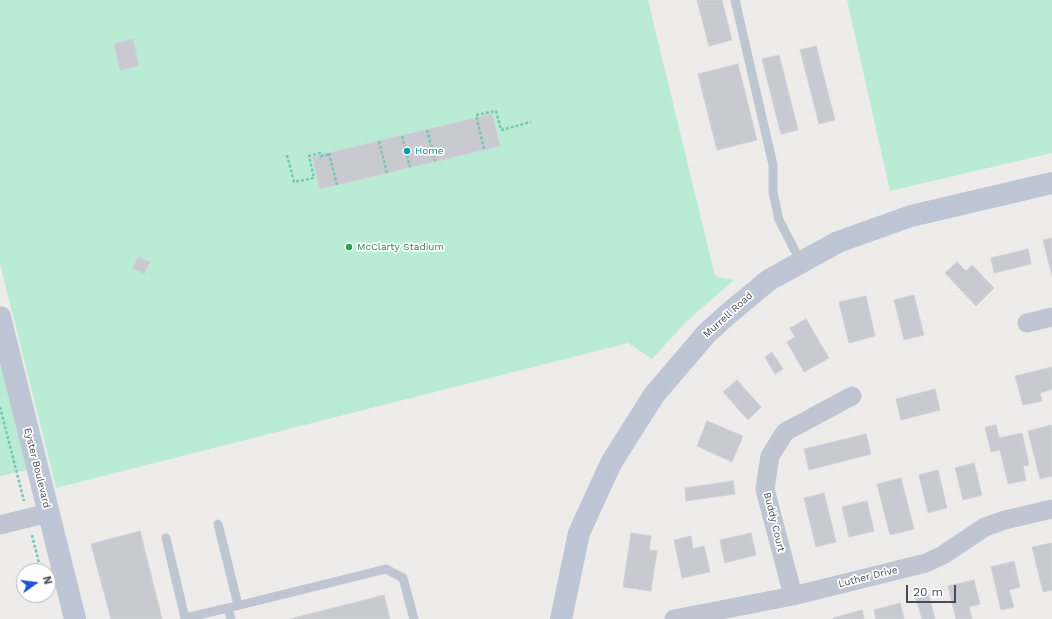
<!DOCTYPE html>
<html>
<head>
<meta charset="utf-8">
<style>
	body { margin:0 }
	#map { position:relative; width:1052px; height:619px; overflow:hidden; background:#eeeceb; font-family:"Work Sans",sans-serif }
	canvas { display:block }
	.north { position:absolute; left:16px; top:563px; width:40px; height:40px; box-sizing:border-box; background:#fff; border:1px solid #b5b7bc; border-radius:50%; rotate:76deg; font-size:11px; font-weight:700; line-height:16px; text-align:center; color:#454c58 }
	.north::after { content:''; display:block; margin:auto; width:14px; height:18px; background:#2052d4; clip-path:polygon(50% 0,100% 100%,50% 72%,0 100%) }
	.scale { position:absolute; left:906px; top:585px; width:50px; height:18px; box-sizing:border-box; border:2px solid #454c58; border-top:0; padding-left:5px; font-size:12px; line-height:14px; white-space:nowrap; color:#454c58; -webkit-text-stroke:3px #fff; paint-order:stroke }
</style>
</head>
<body>
<div id="map">
<canvas width="1052" height="619"></canvas>
<div class="north">N</div>
<div class="scale">20 m</div>
</div>
<script>
const g = document.querySelector('canvas').getContext('2d');
g.lineJoin = 'round';
function fill(path, color) {
  g.fillStyle = color;
  g.fill(path, 'evenodd');
}
function toPath(rows) {
  const path = new Path2D();
  for (const r of rows) {
    path.moveTo(r[0], r[1]);
    for (let i = 2; i < r.length; i += 2) path.lineTo(r[i], r[i + 1]);
  }
  return path;
}
function trace(path, color, width, dash) {
  g.strokeStyle = color;
  g.lineWidth = width;
  g.lineCap = dash ? 'butt' : 'round';
  g.setLineDash(dash || []);
  g.stroke(path);
}
function drawText(font, color, halo, rows, align = 'center') {
  g.font = font + ' "Work Sans",sans-serif';
  g.lineWidth = 3.5;
  g.setLineDash([]);
  g.textBaseline = 'middle';
  g.strokeStyle = halo;
  g.fillStyle = color;
  for (const [text, x, y, turn = 0] of rows) {
    g.save();
    g.translate(x, y);
    g.rotate((+turn || 0) * Math.PI / 180);
    g.textAlign = isNaN(turn) ? turn : align;
    if (halo) g.strokeText(text, 0, 0);
    g.fillText(text, 0, 0);
    g.restore();
  }
}
fill(toPath([
	[0,0,648,0,714,272,717,277,734,280,687,321,652,359,628,343,56,488,0,264],
	[847,0,1052,0,1052,153,890,191],
	[0,358,27,470,0,476]
]), '#baecd5');
const building = toPath([
	[697,0,722,0,732,40,709,46,697,0],
	[133,39,139,66,120,70,114,44,133,39],
	[816,46,835,120,819,124,800,50,816,46],
	[779,55,798,130,781,134,762,59,779,55],
	[738,64,757,140,717,150,698,74,738,64],
	[492,114,500,146,320,189,312,157,492,114],
	[1052,238,1052,276,1043,240,1052,238],
	[1028,249,1031,264,994,273,991,258,1028,249],
	[138,257,150,262,144,274,133,268,138,257],
	[957,262,966,271,972,265,994,288,976,306,945,273,957,262],
	[914,295,924,335,904,340,894,300,914,295],
	[866,296,875,336,849,343,839,302,866,296],
	[806,319,829,358,804,372,787,342,795,337,790,328,806,319],
	[772,352,783,369,775,374,765,357,772,352],
	[1052,367,1052,389,1040,393,1042,401,1023,405,1015,376,1052,367],
	[737,380,761,407,748,420,723,392,737,380],
	[935,389,940,410,901,420,896,399,935,389],
	[707,421,743,436,732,462,697,446,707,421],
	[996,425,999,438,1022,433,1029,465,1023,466,1026,480,1008,484,1000,450,991,452,985,427,996,425],
	[1051,425,1052,430,1052,476,1040,479,1028,431,1051,425],
	[866,434,871,454,809,470,804,449,866,434],
	[974,463,982,495,963,500,955,468,974,463],
	[938,470,947,508,928,513,919,475,938,470],
	[901,478,914,529,890,535,877,484,901,478],
	[733,481,735,494,686,501,685,488,733,481],
	[824,493,836,542,816,547,804,498,824,493],
	[867,501,874,531,849,537,842,507,867,501],
	[140,531,162,619,111,619,91,544,140,531],
	[631,533,651,536,649,550,657,551,651,591,623,587,631,533],
	[751,533,756,555,725,563,720,540,751,533],
	[691,536,693,549,704,546,710,572,682,578,674,540,691,536],
	[1052,543,1052,590,1043,592,1032,547,1052,543],
	[1014,561,1020,587,1009,590,1014,607,1001,610,991,567,1014,561],
	[974,580,980,604,969,607,972,619,956,619,948,586,974,580],
	[384,595,390,619,290,619,384,595],
	[929,595,935,619,922,619,916,598,929,595],
	[900,603,904,619,876,619,874,610,900,603],
	[862,610,864,619,833,619,833,618,862,610]
]);
fill(building, '#c9cad1');
trace(building, '#d0d1d7', 1);
trace(toPath([
	[427,130,435,161],
	[402,136,410,167],
	[379,141,387,173],
	[484,149,476,115,496,111,501,130,531,122],
	[329,153,337,185],
	[287,155,294,182,314,178,309,156,320,153,321,156,330,154],
	[0,407,24,501],
	[32,535,41,571]
]), '#74c8ac', 2.5, [3, 2]);
trace(toPath([
	[735,0,773,165,773,192,779,220,801,262],
	[218,524,238,605],
	[166,538,185,618,228,608],
	[231,619,228,608,386,569,403,578,414,619]
]), '#bfc5d1', 9);
trace(toPath([
	[1027,323,1052,317],
	[0,525,48,513],
	[793,596,765,489,770,456,785,432,852,396],
	[674,619,793,596,926,563,943,555,985,527,1005,520,1052,509]
]), '#bfc5d1', 19);
trace(toPath([
	[0,317,75,619],
	[561,619,579,533,611,463,654,395,707,333,728,314,769,280,838,242,911,216,1052,183]
]), '#bec5d4', 22);
for (const [x, y, r, color] of [
	[407,151,4,"#0f9aa8"],
	[349,247,4,"#2e9e5b"]
]) {
  const dot = new Path2D();
  dot.arc(x, y, r, 0, 2 * Math.PI);
  g.fillStyle = color;
  g.fill(dot);
  trace(dot, '#fff', 1.5);
}
drawText('10px', '#0d838f', '#fff', [
	["Home",415,151]
], 'left');
drawText('10px', '#27864d', '#fff', [
	["McClarty Stadium",357,247]
], 'left');
drawText('10px', '#454c58', '#fff', [
	["Murrell Road",728,315,-42],
	["Eyster Boulevard",37,468,76],
	["Buddy Court",774,522,76],
	["Luther Drive",868,577,-14]
]);
</script>
</body>
</html>
